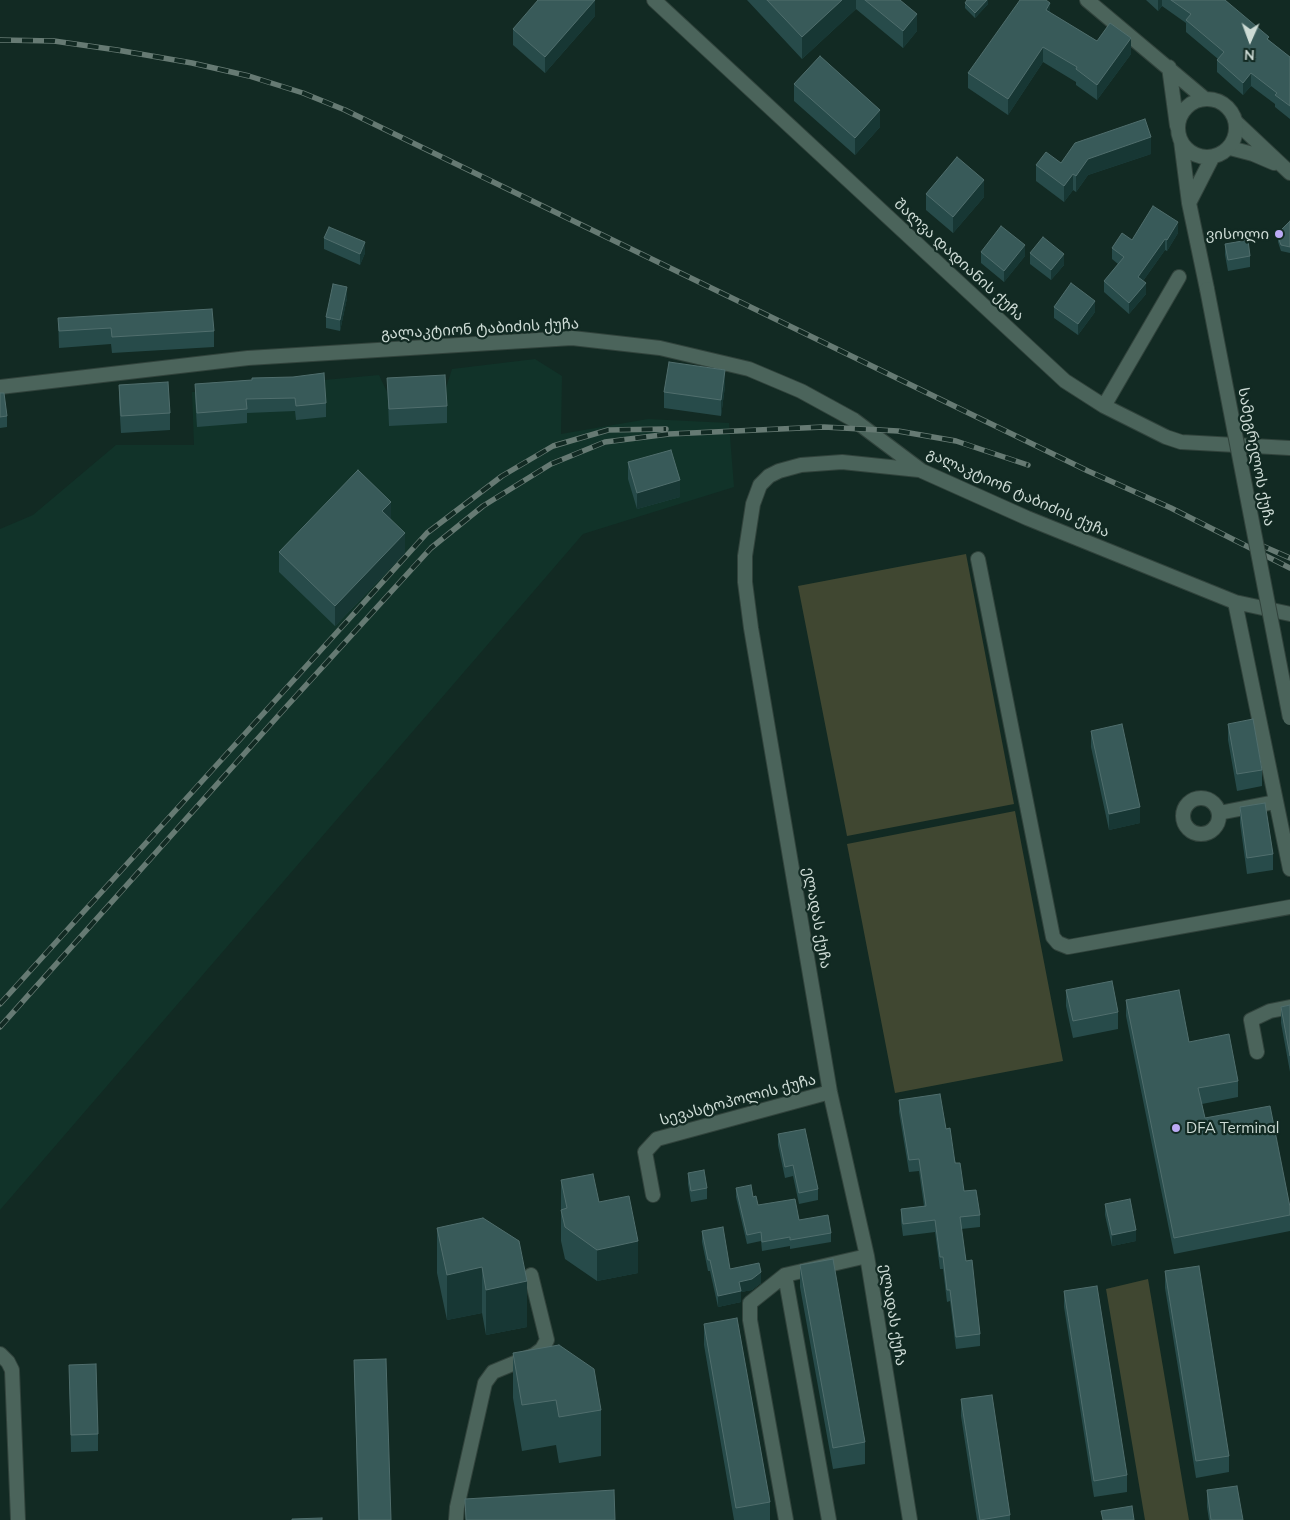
<!DOCTYPE html>
<html>
<head>
<meta charset="utf-8">
<style>
	body { margin:0 }
	#map { position:relative; width:1290px; height:1520px; overflow:hidden; background:#122a23; font-family:Mulish,sans-serif }
	canvas { display:block }
	.north { position:absolute; left:1225px; top:15px; width:50px; height:50px; -webkit-text-stroke:4px #122a23; paint-order:stroke; rotate:182deg; font-size:14px; font-weight:700; line-height:20px; text-align:center; color:#cddbd5 }
	.north::after { content:''; display:block; margin:auto; width:18px; height:22px; background:#cddbd5; clip-path:polygon(50% 0,100% 100%,50% 72%,0 100%) }
</style>
</head>
<body>
<div id="map">
<canvas width="1290" height="1520"></canvas>
<div class="north">N</div>
</div>
<script>
const g = document.querySelector('canvas').getContext('2d');
g.lineJoin = 'round';
function fill(path, color) {
  g.fillStyle = color;
  g.fill(path, 'evenodd');
}
function toPath(rows) {
  const path = new Path2D();
  for (const r of rows) {
    if (r.length === 3) {
      path.moveTo(r[0] + r[2], r[1]);
      path.arc(r[0], r[1], r[2], 0, 2 * Math.PI);
      continue;
    }
    path.moveTo(r[0], r[1]);
    for (let i = 2; i < r.length; i += 2) path.lineTo(r[i], r[i + 1]);
  }
  return path;
}
function trace(path, color, width, dash) {
  g.strokeStyle = color;
  g.lineWidth = width;
  g.lineCap = dash ? 'butt' : 'round';
  g.setLineDash(dash || []);
  g.stroke(path);
}
function drawText(font, color, halo, rows, align = 'center') {
  g.font = font + ' Mulish,"Noto Sans Georgian",sans-serif';
  g.lineWidth = 4.5;
  g.setLineDash([]);
  g.textBaseline = 'middle';
  g.strokeStyle = halo;
  g.fillStyle = color;
  for (const [text, x, y, turn = 0] of rows) {
    g.save();
    g.translate(x, y);
    g.rotate((+turn || 0) * Math.PI / 180);
    g.textAlign = isNaN(turn) ? turn : align;
    if (halo) g.strokeText(text, 0, 0);
    g.fillText(text, 0, 0);
    g.restore();
  }
}
fill(toPath([
	[535,359,562,376,561,434,648,419,729,423,734,487,583,534,0,1210,0,529,33,515,116,445,194,445,192,392,379,375,388,394,445,391,452,369]
]), '#113329');
fill(toPath([
	[966,554,1014,804,847,836,798,586],
	[1015,811,1063,1061,895,1093,847,844],
	[1148,1279,1184,1491,1189,1520,1145,1520,1106,1289]
]), '#404731');
const minor = toPath([
	[654,0,1065,381,1104,406,1166,437,1181,442,1290,448],
	[0,387,248,358,572,338,660,348,749,369,801,391,854,420,922,471,1027,518,1235,602,1290,614],
	[1104,406,1179,277],
	[978,559,1053,937,1058,943,1068,947,1290,907],
	[1235,602,1290,869],
	[1201,816,18],
	[1219,813,1275,802],
	[1257,1052,1251,1020,1270,1011,1290,1007],
	[653,1195,645,1152,657,1139,830,1092],
	[785,1275,829,1520],
	[0,1354,8,1362,12,1370,18,1520],
	[456,1520,457,1507,485,1383,493,1372,534,1355,542,1349,547,1340,531,1275],
	[786,1520,750,1320,750,1303,785,1275,867,1256],
	[910,1520,867,1256,830,1092,751,628,745,582,745,556,753,504,760,485,769,476,779,471,801,465,842,462,919,470]
]);
const tertiary = toPath([
	[1236,122,1290,173],
	[1230,148,1253,154,1274,163]
]);
const secondary = toPath([
	[1087,0,1205,99],
	[1169,67,1177,126],
	[1207,128,29],
	[1181,141,1189,203,1207,289],
	[1189,203,1212,158]
]);
trace(minor, '#31433c', 16);
trace(tertiary, '#31433c', 16);
trace(secondary, '#31433c', 16);
trace(minor, '#4b645b', 14);
trace(tertiary, '#4b645b', 14);
trace(secondary, '#4b645b', 14);
const rail = toPath([
	[0,40,54,41,117,50,192,63,249,76,303,93,345,110,1088,471,1171,508,1290,568],
	[1258,544,1290,558],
	[0,1004,427,533,502,476,553,446,608,430,666,429],
	[0,1027,287,706,431,548,483,506,551,464,605,442,669,434,824,427,898,431,956,441,1028,465]
]);
trace(rail, '#667a73', 5.5);
trace(rail, '#122a23', 4, [11]);
const secondaryBridge = toPath([
	[1207,289,1290,718]
]);
trace(secondaryBridge, '#31433c', 16, []);
trace(secondaryBridge, '#4b645b', 14);
fill(toPath([
	[747,0,900,0,917,31,903,48,856,9,802,59],
	[988,0,988,4,975,18,965,8,965,3],
	[1146,0,1225,0,1269,40,1290,57,1290,119,1275,107,1275,104,1251,86,1243,95,1217,72,1217,60,1218,59,1186,32,1186,23,1162,6,1158,11],
	[1050,13,1097,41,1131,54,1097,100,1076,85,1076,82,1043,62,1008,115,968,88,968,73],
	[595,16,545,73,513,45,513,29],
	[794,84,880,127,855,155,794,101],
	[1151,154,1088,175,1076,192,1073,190,1064,202,1036,181,1036,165],
	[926,194,984,197,953,233,926,210],
	[1290,221,1290,253,1281,251,1278,242,1278,237],
	[1178,233,1167,251,1165,250,1143,281,1146,294,1129,314,1104,292,1104,281,1118,264,1112,259,1112,248,1132,240],
	[324,238,365,253,360,265,324,249],
	[1225,244,1250,256,1250,267,1228,271,1225,255],
	[981,252,1025,256,1004,282,981,263],
	[1030,253,1064,265,1051,280,1030,264],
	[347,298,340,331,326,328,326,317],
	[1054,307,1095,312,1078,335,1054,318],
	[58,318,214,331,214,347,112,353,111,344,59,348],
	[387,378,447,406,447,423,389,426],
	[252,380,326,403,326,417,296,420,295,411,247,413,247,423,197,427,195,397,195,384],
	[119,385,170,413,170,430,121,433,119,401],
	[725,386,721,416,664,408,664,392],
	[0,393,7,416,7,427,0,428],
	[628,462,680,497,637,509,628,479],
	[391,519,405,553,335,626,279,572,279,552],
	[1228,724,1262,770,1262,786,1237,791,1228,740],
	[1091,731,1140,823,1109,830,1091,747],
	[1240,807,1273,854,1273,870,1247,874,1240,823],
	[1066,990,1118,1012,1118,1029,1073,1038,1066,1006],
	[1126,1000,1189,1042,1238,1081,1238,1097,1202,1104,1205,1118,1290,1207,1290,1231,1174,1254,1126,1016],
	[1290,1005,1290,1072,1281,1023,1281,1007],
	[899,1100,946,1129,964,1191,980,1215,980,1227,961,1229,966,1261,980,1334,980,1346,956,1349,950,1301,947,1302,943,1269,940,1269,935,1232,903,1236,901,1221,901,1209,924,1206,919,1171,909,1172,899,1112],
	[778,1134,818,1189,818,1200,799,1204,793,1176,785,1178,778,1145],
	[688,1173,707,1188,707,1199,691,1202,688,1184],
	[561,1180,599,1202,638,1273,597,1281,565,1259,561,1241],
	[736,1188,753,1197,758,1205,831,1233,831,1242,790,1249,790,1246,762,1251,761,1241,747,1244,736,1197],
	[1105,1204,1136,1241,1112,1246,1105,1215],
	[483,1218,527,1327,486,1335,482,1313,447,1320,437,1273,437,1228],
	[702,1231,730,1269,761,1283,752,1290,741,1292,741,1302,718,1307,710,1271,708,1271,702,1242],
	[800,1265,865,1442,865,1464,833,1469,800,1287],
	[1165,1271,1229,1456,1229,1472,1196,1478,1165,1288],
	[1064,1291,1127,1475,1127,1492,1094,1497,1064,1307],
	[704,1324,770,1502,770,1520,734,1520,704,1345],
	[513,1353,601,1410,601,1456,559,1463,556,1445,522,1451,513,1398],
	[354,1360,391,1520,358,1520],
	[69,1365,98,1434,98,1451,71,1452],
	[961,1399,1010,1515,1010,1520,977,1520,961,1416],
	[1207,1490,1243,1520,1209,1520,1207,1507]
]), '#274b4a');
fill(toPath([
	[595,0,595,16,545,73,545,57],
	[842,0,856,0,856,9,802,59,802,37],
	[987,0,988,0,988,4,975,18,975,13],
	[1158,0,1162,0,1162,6,1158,11],
	[1050,3,1050,19,1046,10],
	[917,14,917,31,903,48,903,31],
	[1131,38,1131,54,1097,100,1097,85],
	[1043,47,1043,62,1008,115,1008,99],
	[1251,73,1251,86,1243,95,1243,83],
	[880,110,880,127,855,155,855,138],
	[1151,137,1151,154,1088,175,1076,192,1076,176,1088,159],
	[1073,174,1073,190,1064,202,1064,186],
	[984,180,984,197,953,233,953,217],
	[1178,222,1178,233,1167,251,1167,240],
	[1165,239,1165,250,1138,288,1138,277],
	[365,242,365,253,360,265,360,254],
	[1025,245,1025,256,1004,282,1004,271],
	[1064,254,1064,265,1051,280,1051,270],
	[1146,283,1146,294,1129,314,1129,303],
	[347,287,347,298,340,331,340,320],
	[1095,301,1095,312,1078,335,1078,324],
	[725,370,725,386,721,416,721,400],
	[680,480,680,497,637,509,637,493],
	[391,502,391,521,382,511],
	[405,533,405,553,335,626,335,606],
	[1140,807,1140,823,1109,830,1109,814],
	[1136,1230,1136,1241,1112,1246,1112,1235],
	[638,1241,638,1273,597,1281,597,1250],
	[482,1267,482,1313,447,1320,447,1275],
	[761,1272,761,1283,752,1290,741,1292,741,1302,718,1307,718,1296,739,1282],
	[527,1281,527,1327,486,1335,486,1290]
]), '#173734');
const building = toPath([
	[538,0,595,0,545,57,513,29,538,0],
	[767,0,842,0,802,37,767,0],
	[865,0,900,0,917,14,903,31,865,0],
	[967,0,987,0,975,13,965,3,967,0],
	[1020,0,1046,0,1050,3,1046,10,1097,41,1110,23,1131,38,1097,85,1076,69,1077,67,1043,47,1008,99,968,73,1020,0],
	[1171,0,1225,0,1269,37,1267,39,1290,57,1290,106,1275,95,1277,93,1251,73,1243,83,1217,60,1224,52,1186,20,1191,14,1171,0],
	[820,56,880,110,855,138,794,84,820,56],
	[1145,119,1151,137,1088,159,1076,176,1073,174,1064,186,1036,165,1046,152,1061,163,1075,143,1145,119],
	[957,157,984,180,953,217,926,194,957,157],
	[1153,206,1178,222,1167,240,1165,239,1138,277,1146,283,1129,303,1104,281,1124,257,1112,248,1122,233,1132,240,1153,206],
	[1290,221,1290,247,1281,245,1278,237,1279,232,1290,221],
	[1001,226,1025,245,1004,271,981,252,1001,226],
	[329,227,365,242,360,254,324,238,329,227],
	[1043,237,1064,254,1051,270,1030,253,1043,237],
	[1248,240,1250,256,1228,260,1225,244,1248,240],
	[1071,283,1095,301,1078,324,1054,307,1071,283],
	[333,284,347,287,340,320,326,317,333,284],
	[212,309,214,331,112,337,111,328,59,331,58,318,212,309],
	[669,362,725,370,721,400,664,392,669,362],
	[324,373,326,403,296,406,295,398,246,399,247,409,197,413,195,384,252,380,252,378,293,377,324,373],
	[445,375,447,406,389,409,387,378,445,375],
	[168,382,170,413,121,416,119,385,168,382],
	[0,393,4,393,7,416,0,417,0,393],
	[671,450,680,480,637,493,628,462,671,450],
	[358,470,391,502,382,511,405,533,335,606,279,552,358,470],
	[1253,719,1262,770,1237,774,1228,724,1253,719],
	[1122,724,1140,807,1109,814,1091,731,1122,724],
	[1265,803,1273,854,1247,858,1240,807,1265,803],
	[1112,981,1118,1012,1073,1021,1066,990,1112,981],
	[1179,990,1189,1042,1229,1034,1238,1081,1198,1088,1205,1118,1270,1106,1290,1207,1290,1215,1174,1238,1126,1000,1179,990],
	[1290,1005,1290,1056,1281,1007,1290,1005],
	[940,1094,946,1129,950,1128,955,1163,960,1163,964,1191,976,1190,980,1215,960,1217,966,1261,972,1260,980,1334,956,1337,950,1290,947,1290,943,1257,940,1257,935,1220,903,1224,901,1209,926,1206,919,1159,909,1160,899,1100,940,1094],
	[805,1129,818,1189,799,1193,793,1165,785,1167,778,1134,805,1129],
	[704,1170,707,1188,691,1191,688,1173,704,1170],
	[593,1174,599,1202,629,1196,638,1241,597,1250,565,1227,561,1210,567,1208,561,1180,593,1174],
	[751,1185,753,1197,756,1196,758,1205,795,1199,799,1220,828,1215,831,1233,790,1240,790,1237,762,1242,761,1232,747,1235,736,1188,751,1185],
	[1130,1199,1136,1230,1112,1235,1105,1204,1130,1199],
	[483,1218,519,1241,527,1281,486,1290,482,1267,447,1275,437,1228,483,1218],
	[723,1227,730,1269,759,1263,761,1272,752,1279,739,1282,741,1291,718,1296,710,1260,708,1260,702,1231,723,1227],
	[833,1259,865,1442,833,1448,800,1265,833,1259],
	[1199,1266,1229,1456,1196,1461,1165,1271,1199,1266],
	[1097,1286,1127,1475,1094,1481,1064,1291,1097,1286],
	[737,1318,770,1502,736,1508,704,1324,737,1318],
	[559,1345,594,1369,601,1410,559,1417,556,1400,522,1405,513,1353,559,1345],
	[386,1359,391,1520,359,1520,354,1360,386,1359],
	[96,1364,98,1434,71,1435,69,1365,96,1364],
	[992,1395,1010,1515,980,1520,961,1399,992,1395],
	[1237,1486,1243,1520,1211,1520,1207,1490,1237,1486],
	[614,1490,615,1520,466,1520,465,1499,614,1490],
	[1132,1506,1134,1520,1103,1520,1101,1511,1132,1506],
	[322,1518,322,1520,292,1520,292,1519,322,1518]
]);
fill(building, '#385a59');
trace(building, '#506e6d', 1);
for (const [x, y, r, color] of [
	[1279,234,5,"#bcaaf5"],
	[1176,1128,5,"#bcaaf5"]
]) {
  const dot = new Path2D();
  dot.arc(x, y, r, 0, 2 * Math.PI);
  g.fillStyle = color;
  g.fill(dot);
  trace(dot, '#122a23', 2);
}
drawText('15px', '#cddbd5', '#122a23', [
	["ვისოლი",1269,234],
	["DFA Terminal",1186,1128,"left"]
], 'right');
drawText('15px', '#cddbd5', '#122a23', [
	["შალვა დადიანის ქუჩა",959,260,43],
	["გალაკტიონ ტაბიძის ქუჩა",480,329,-3],
	["სამეგრელოს ქუჩა",1256,457,79],
	["გალაკტიონ ტაბიძის ქუჩა",1018,493,24],
	["ელადას ქუჩა",817,918,80],
	["სევასტოპოლის ქუჩა",738,1100,-15],
	["ელადას ქუჩა",893,1315,81]
]);
</script>
</body>
</html>
